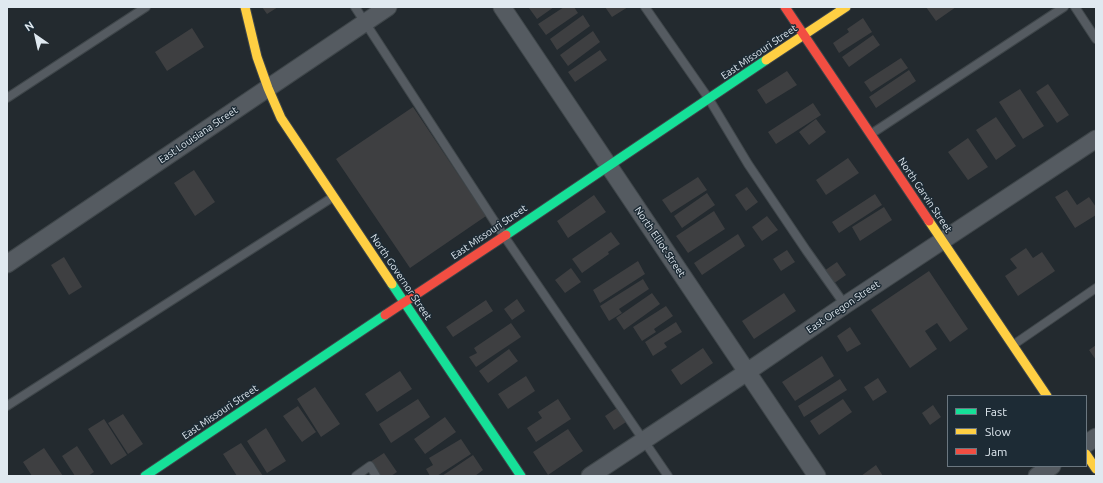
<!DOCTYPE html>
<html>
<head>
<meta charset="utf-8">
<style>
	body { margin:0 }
	#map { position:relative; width:1103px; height:483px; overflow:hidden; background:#232a2f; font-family:Ubuntu,sans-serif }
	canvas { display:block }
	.frame { position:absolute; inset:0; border:8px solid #e0e9f0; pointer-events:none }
	.legend { position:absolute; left:947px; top:395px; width:140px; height:72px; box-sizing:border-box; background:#1d2b35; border:1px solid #6b7780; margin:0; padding:5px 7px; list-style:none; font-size:12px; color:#e0e9f0 }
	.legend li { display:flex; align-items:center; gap:8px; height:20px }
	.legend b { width:20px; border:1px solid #6b7780 }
	.north { position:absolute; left:16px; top:16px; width:40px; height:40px; -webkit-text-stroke:3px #1d2b35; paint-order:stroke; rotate:326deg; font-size:11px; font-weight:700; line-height:16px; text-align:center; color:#e0e9f0 }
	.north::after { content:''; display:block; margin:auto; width:14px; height:18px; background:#e0e9f0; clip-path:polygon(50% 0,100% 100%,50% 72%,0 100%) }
</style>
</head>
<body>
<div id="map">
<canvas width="1103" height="483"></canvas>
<div class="frame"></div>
<ul class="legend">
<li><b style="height:5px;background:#16e098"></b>Fast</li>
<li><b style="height:5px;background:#ffcf43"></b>Slow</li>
<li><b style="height:5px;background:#f24e42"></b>Jam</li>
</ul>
<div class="north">N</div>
</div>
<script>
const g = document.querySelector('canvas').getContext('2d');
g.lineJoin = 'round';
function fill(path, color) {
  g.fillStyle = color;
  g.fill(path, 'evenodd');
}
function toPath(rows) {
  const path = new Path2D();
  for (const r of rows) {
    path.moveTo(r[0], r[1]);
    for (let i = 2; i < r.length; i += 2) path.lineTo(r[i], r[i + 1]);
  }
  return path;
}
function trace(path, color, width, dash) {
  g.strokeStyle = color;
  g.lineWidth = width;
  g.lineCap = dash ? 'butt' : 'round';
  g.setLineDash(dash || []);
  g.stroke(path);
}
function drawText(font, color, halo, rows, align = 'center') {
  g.font = font + ' Ubuntu,sans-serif';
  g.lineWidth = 3;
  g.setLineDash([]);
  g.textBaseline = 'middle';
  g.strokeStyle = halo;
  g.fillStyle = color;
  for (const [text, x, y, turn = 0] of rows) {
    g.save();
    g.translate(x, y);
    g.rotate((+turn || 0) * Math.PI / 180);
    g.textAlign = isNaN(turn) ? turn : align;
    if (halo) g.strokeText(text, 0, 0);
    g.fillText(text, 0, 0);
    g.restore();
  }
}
fill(toPath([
	[262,7,278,7,267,14],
	[530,7,554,7,537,19,529,8],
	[564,7,574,7,578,13,546,35,538,24],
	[605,7,628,7,612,17],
	[926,7,956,7,936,21],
	[583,15,590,26,557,50,550,39],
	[863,18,872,32,839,53,833,43,849,32,847,29],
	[192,28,204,47,167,71,155,52],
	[593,31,600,42,568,66,560,55],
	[873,35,880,45,849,67,842,57],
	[600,50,607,60,575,82,568,72],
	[901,58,908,68,871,92,864,82],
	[909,70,916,81,876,108,869,97],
	[787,71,797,85,766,104,757,90],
	[1048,84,1069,115,1057,123,1036,92],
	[1020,89,1044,126,1023,139,999,102],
	[813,103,821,115,776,144,768,132],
	[413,107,486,216,410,268,336,159],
	[996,117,1016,146,996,160,976,130],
	[816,119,826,132,809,145,799,132],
	[968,138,988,167,968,180,948,152],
	[848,158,859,173,826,195,816,180],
	[194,170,215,202,195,216,174,183],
	[698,177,707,190,671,213,662,200],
	[747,187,758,202,746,211,735,195],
	[1067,190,1077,205,1089,197,1096,207,1096,215,1075,228,1055,197],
	[707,193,715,205,682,228,674,216],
	[875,194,882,205,839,233,832,222],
	[594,195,606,212,568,238,557,221],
	[884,207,892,220,860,241,852,227],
	[714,211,725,229,688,253,676,236],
	[767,216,778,230,762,241,752,227],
	[611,232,620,244,608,252,609,254,582,273,572,259],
	[738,234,745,246,702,275,694,263],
	[1026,248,1033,258,1042,252,1055,271,1018,296,1005,276,1017,268,1010,259],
	[787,250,795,262,781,271,773,259],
	[64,257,82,287,69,295,51,265],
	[638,261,645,274,600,303,593,290],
	[837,262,846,275,833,284,824,271],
	[571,268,581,282,565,293,555,280],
	[929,271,968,329,950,342,937,323,925,331,937,349,910,368,871,310],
	[643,279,649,289,619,309,622,313,609,321,600,306],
	[652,293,660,304,624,330,616,318],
	[784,293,796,311,754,339,742,321],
	[517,299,525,311,512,320,504,309],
	[486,300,493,311,453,337,446,327],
	[666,306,673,316,654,329,656,332,642,341,633,327],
	[676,322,682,332,664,343,667,347,653,356,645,342],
	[511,323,521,337,476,367,469,357,477,353,474,348],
	[850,327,861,344,847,352,837,336],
	[1096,345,1096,360,1089,350],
	[703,348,713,363,681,385,671,370],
	[509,349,518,361,488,383,479,371],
	[822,356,834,376,795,401,782,382],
	[400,371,412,389,377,412,365,394],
	[526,376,535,391,508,409,498,394],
	[878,378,887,392,873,401,864,387],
	[840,379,847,390,804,417,798,406],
	[315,387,340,424,321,437,297,399],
	[418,399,430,417,391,443,379,424],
	[558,399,571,419,536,442,527,428,542,418,538,412],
	[843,399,852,412,819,435,810,421],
	[933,405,941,417,930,425,922,413],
	[298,406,316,432,302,442,283,416],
	[617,408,626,422,614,430,605,416],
	[123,414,143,444,128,454,108,423],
	[445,417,456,432,425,454,414,439],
	[104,419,127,455,111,465,88,429],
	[266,428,286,461,267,473,247,441],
	[568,429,583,451,548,475,533,452],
	[461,439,471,454,437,476,430,476,426,469,433,465,429,458],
	[241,443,263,476,237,476,223,454],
	[77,446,94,472,88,476,75,476,62,456],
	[44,448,63,476,32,476,23,462],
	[384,453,397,472,391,476,379,476,370,462],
	[473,455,483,470,475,476,442,476],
	[876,465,883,476,861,476]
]), '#3e3f41');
const lane = toPath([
	[355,7,504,236,668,476],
	[645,7,709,99,748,164,806,250,845,305],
	[1075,7,1096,39],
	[7,98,146,7],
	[871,134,1064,7],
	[1013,345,1096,288],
	[7,406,333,197],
	[356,476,370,466,376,476]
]);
const street = toPath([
	[502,7,817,476],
	[7,264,388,7],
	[1086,444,1096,437],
	[590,476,747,372,845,305,1096,139],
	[1037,476,1052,466]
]);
const fast = toPath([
	[506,235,766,60],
	[392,284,521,476],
	[145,476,385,315]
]);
const slow = toPath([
	[245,7,257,57,268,88,281,118,392,284],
	[766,60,846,7],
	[929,221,1047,396],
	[1086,454,1096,469]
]);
const jam = toPath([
	[785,7,929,221],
	[385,315,506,235]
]);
trace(lane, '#3f464a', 10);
trace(street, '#3f464a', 19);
trace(fast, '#3f464a', 11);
trace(slow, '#3f464a', 11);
trace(jam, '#3f464a', 11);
trace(lane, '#555b61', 8);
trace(street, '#555b61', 17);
trace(fast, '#16e098', 9);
trace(slow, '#ffcf43', 9);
trace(jam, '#f24e42', 9);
drawText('10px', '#e0e9f0', '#1d2b35', [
	["East Missouri Street",759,52,-34],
	["East Louisiana Street",198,135,-34],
	["North Garvin Street",925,195,56],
	["East Missouri Street",489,232,-34],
	["North Elliot Street",660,242,56],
	["North Governor Street",401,277,56],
	["East Oregon Street",843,307,-34],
	["East Missouri Street",220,412,-34]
]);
</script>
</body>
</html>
